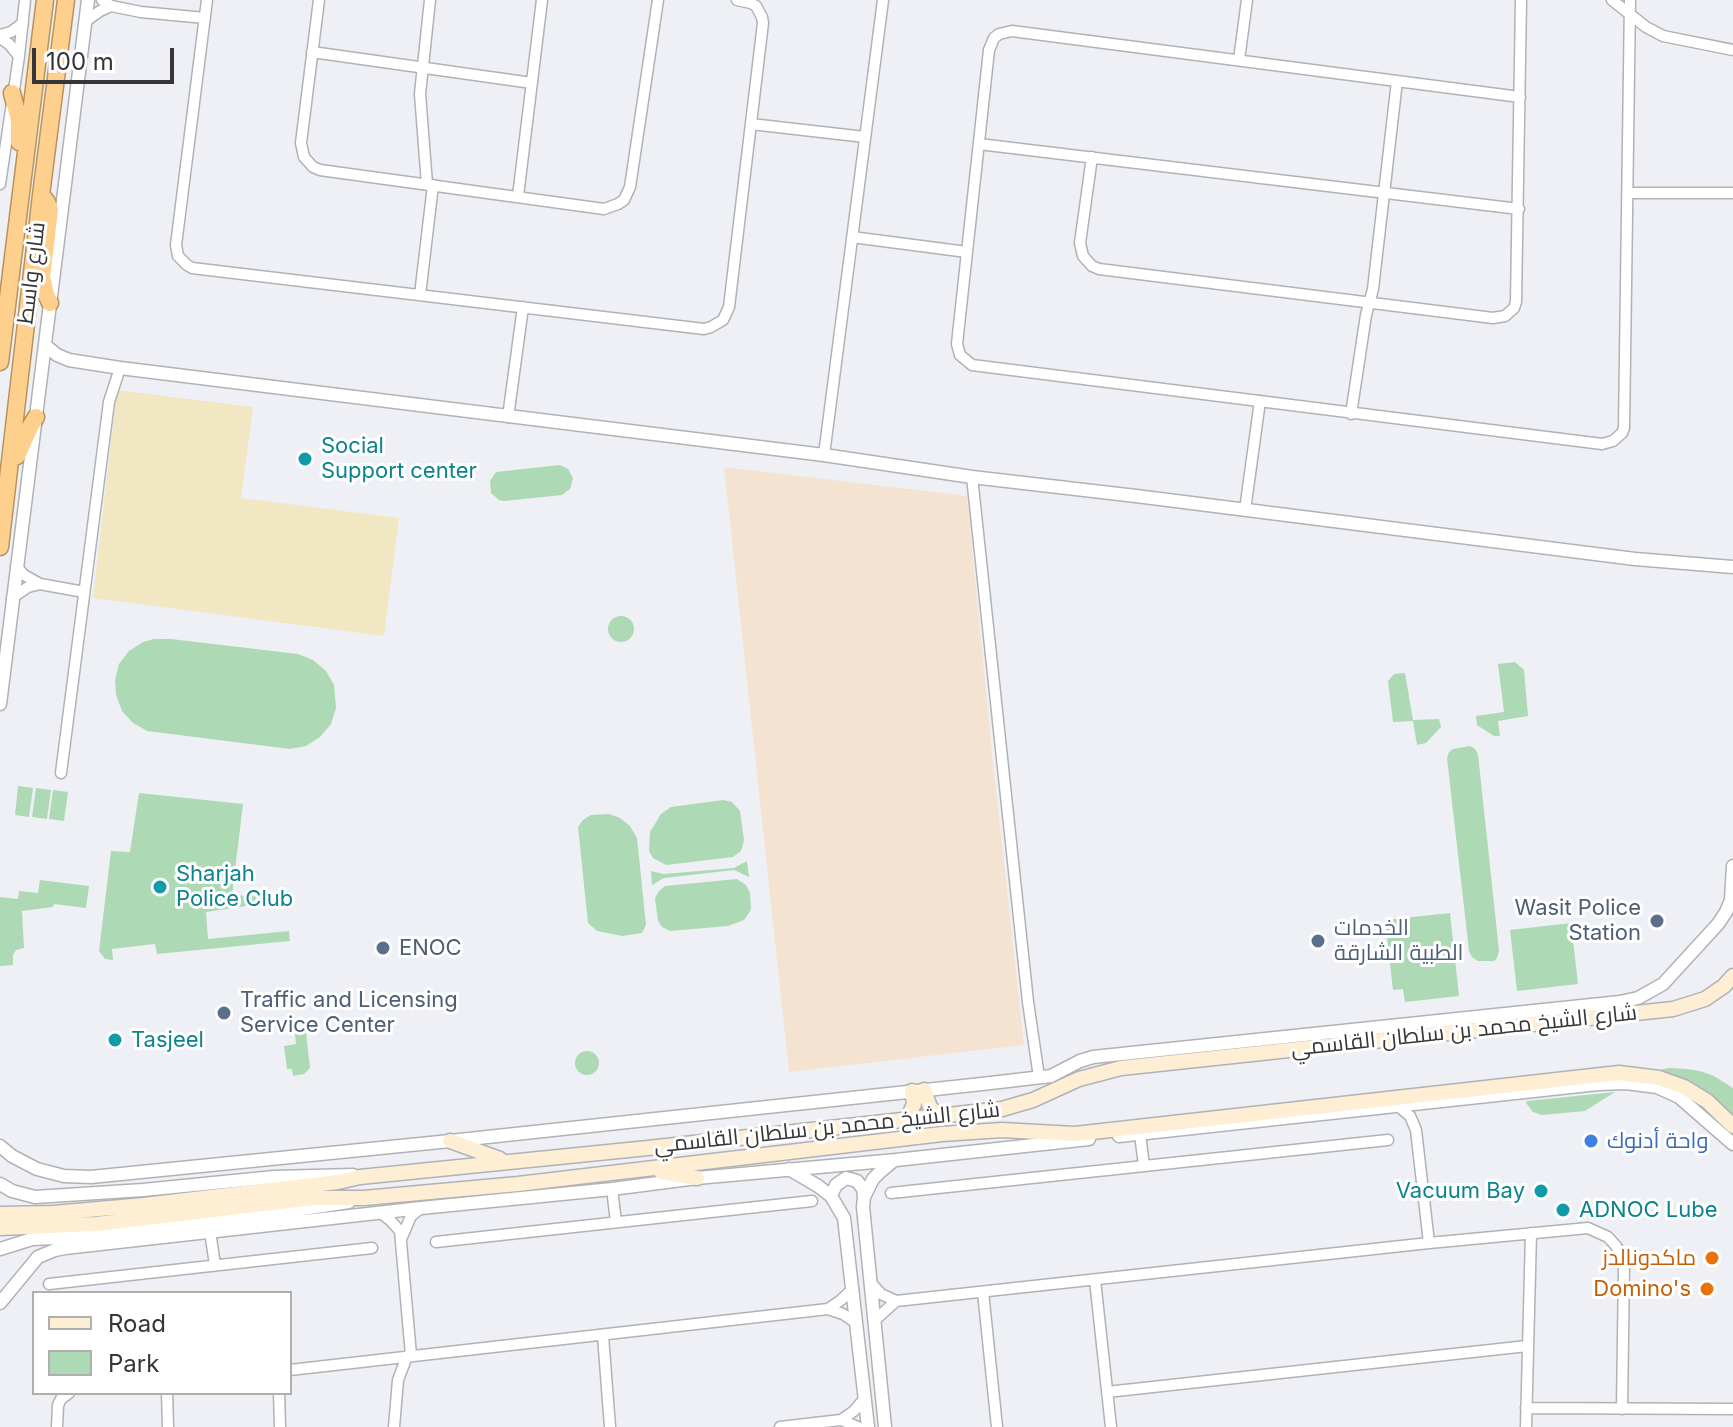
<!DOCTYPE html>
<html>
<head>
<meta charset="utf-8">
<style>
	body { margin:0 }
	#map { position:relative; width:1733px; height:1427px; overflow:hidden; background:#eff0f5; font-family:Inter,sans-serif }
	canvas { display:block }
	.legend { position:absolute; left:32px; top:1291px; width:260px; height:104px; box-sizing:border-box; background:#fff; border:2px solid #afafaf; margin:0; padding:10px 14px; list-style:none; font-size:24px; color:#363638 }
	.legend li { display:flex; align-items:center; gap:16px; height:40px }
	.legend b { width:40px; border:2px solid #afafaf }
	.scale { position:absolute; left:32px; top:48px; width:142px; height:36px; box-sizing:border-box; border:4px solid #363638; border-top:0; padding-left:10px; font-size:24px; line-height:28px; white-space:nowrap; color:#363638; -webkit-text-stroke:6px #fff; paint-order:stroke }
</style>
</head>
<body>
<div id="map">
<canvas width="1733" height="1427"></canvas>
<ul class="legend">
<li><b style="height:10px;background:#feeed4"></b>Road</li>
<li><b style="height:22px;background:#add9b4"></b>Park</li>
</ul>
<div class="scale">100 m</div>
</div>
<script>
const g = document.querySelector('canvas').getContext('2d');
g.lineJoin = 'round';
function fill(path, color) {
  g.fillStyle = color;
  g.fill(path, 'evenodd');
}
function toPath(rows) {
  const path = new Path2D();
  for (const r of rows) {
    if (r.length === 3) {
      path.moveTo(r[0] + r[2], r[1]);
      path.arc(r[0], r[1], r[2], 0, 2 * Math.PI);
      continue;
    }
    path.moveTo(r[0], r[1]);
    for (let i = 2; i < r.length; i += 2) path.lineTo(r[i], r[i + 1]);
  }
  return path;
}
function trace(path, color, width, dash) {
  g.strokeStyle = color;
  g.lineWidth = width;
  g.lineCap = dash ? 'butt' : 'round';
  g.setLineDash(dash || []);
  g.stroke(path);
}
function drawText(font, color, halo, rows, align = 'center') {
  g.font = font + ' Inter,Cairo,sans-serif';
  g.lineWidth = 6;
  g.setLineDash([]);
  g.textBaseline = 'middle';
  g.strokeStyle = halo;
  g.fillStyle = color;
  for (const [text, x, y, turn = 0] of rows) {
    g.save();
    g.translate(x, y);
    g.rotate((+turn || 0) * Math.PI / 180);
    g.textAlign = isNaN(turn) ? turn : align;
    if (halo) g.strokeText(text, 0, 0);
    g.fillText(text, 0, 0);
    g.restore();
  }
}
fill(toPath([
	[724,467,967,496,991,743,1024,1045,789,1072]
]), '#f5e3d2');
fill(toPath([
	[560,465,568,469,573,478,570,489,562,495,504,501,499,500,491,493,490,481,496,472],
	[621,629,13],
	[154,639,171,639,298,654,313,660,326,671,334,685,336,708,331,724,320,737,306,746,290,749,147,731,133,723,122,711,116,695,115,680,119,664,129,651,143,642],
	[1515,662,1524,670,1528,716,1498,721,1500,736,1494,736,1477,725,1476,716,1504,712,1498,664],
	[1405,673,1413,720,1439,719,1441,727,1426,743,1417,745,1413,721,1393,722,1388,681,1394,674],
	[1470,746,1475,749,1478,754,1499,951,1497,958,1494,961,1478,961,1472,957,1469,951,1447,758,1449,752,1453,749],
	[18,786,33,788,29,817,15,815],
	[36,788,51,790,47,819,32,817],
	[53,790,68,792,64,821,49,819],
	[139,793,243,804,232,895,284,898,285,891,288,891,291,892,293,899,206,912,208,939,289,931,290,941,157,954,155,944,112,949,113,960,105,959,99,951,111,851,130,852],
	[723,800,732,802,740,811,744,840,741,851,733,857,666,865,653,858,649,851,650,832,661,814,671,807],
	[609,814,620,818,630,826,637,838,646,925,642,933,622,936,597,931,588,923,578,827,583,820,591,815],
	[747,861,749,877,734,870,664,878,652,885,651,871,664,874,734,868],
	[737,879,746,885,750,893,751,910,744,920,728,926,670,931,662,927,658,921,655,898,659,891,665,886],
	[40,880,89,886,86,908,54,904,53,907,22,911,24,948,16,950,13,955,13,965,0,966,0,897,18,899,19,891,38,893],
	[1450,913,1459,996,1405,1002,1403,989,1393,990,1385,920],
	[1571,923,1578,984,1517,991,1510,930],
	[306,1032,310,1068,304,1074,293,1076,292,1069,287,1069,284,1046,296,1044,295,1034],
	[587,1063,12],
	[1670,1068,1687,1069,1700,1071,1714,1076,1733,1088,1733,1121,1653,1071],
	[1615,1092,1585,1111,1542,1115,1533,1112,1526,1103,1527,1101]
]), '#add9b4');
fill(toPath([
	[117,390,253,407,241,498,399,518,384,636,93,598]
]), '#f1e7c2');
const minor = toPath([
	[102,0,111,6,141,12,205,18],
	[207,0,176,245,178,256,187,265,192,268,704,329,711,327,723,320,729,307,763,23,762,17,756,6,751,3,737,0],
	[319,0,301,143,304,157,313,167,320,170,604,209,618,204,624,200,630,187,658,0],
	[1612,0,1646,27,1663,36,1733,50],
	[86,21,100,11,111,6],
	[0,35,11,32,23,23],
	[0,38,9,44,19,56],
	[312,52,532,83],
	[1239,60,1247,0],
	[1520,97,1012,31,999,34,994,38,989,50,957,344,960,355,972,365,1602,444,1613,441,1622,433,1624,428,1630,0],
	[751,124,865,137],
	[979,144,1519,209],
	[1092,157,1080,243,1083,256,1092,266,1099,269,1493,318,1505,316,1514,308,1516,302,1521,0],
	[0,184,19,56,25,0],
	[427,184,420,94,430,0],
	[1629,193,1733,193],
	[518,196,542,0],
	[852,237,967,252],
	[420,295,433,185],
	[1351,414,1366,315,1373,289,1397,81],
	[508,417,523,307],
	[824,455,883,0],
	[972,477,1028,1002,1039,1077],
	[1245,510,1260,401],
	[16,566,24,575,40,584,84,592],
	[12,598,28,587,40,584],
	[61,773,109,402,120,368],
	[1398,1106,1410,1116,1416,1130,1429,1243],
	[1140,1134,1144,1166],
	[612,1189,616,1222],
	[891,1193,1388,1140],
	[381,1213,390,1220,400,1231,411,1355],
	[210,1231,215,1265],
	[402,1237,411,1216,421,1208],
	[436,1242,812,1201],
	[1095,1280,1111,1427],
	[870,1282,881,1294,896,1301,1429,1243,1588,1228,1608,1237,1616,1246,1622,1256,1624,1267,1622,1409],
	[49,1284,372,1248],
	[983,1292,997,1427],
	[828,1309,843,1314,856,1323],
	[874,1321,896,1301],
	[603,1336,610,1427],
	[290,1370,828,1309,841,1300,853,1289],
	[1107,1392,1527,1346],
	[167,1393,168,1427],
	[279,1393,280,1427],
	[1526,1408,1733,1409],
	[841,1420,854,1411,865,1398],
	[57,1427,58,1405,61,1399,69,1393],
	[394,1427,398,1380,407,1356],
	[780,1427,841,1420,858,1427],
	[1526,1427,1531,1233]
]);
const tertiary = toPath([
	[45,345,57,355,69,360,120,368,824,455,972,477,1136,496,1635,559,1733,567],
	[0,704,88,0],
	[1119,1136,1598,1084,1626,1083,1657,1087,1679,1097,1733,1144],
	[0,1146,12,1156,37,1169,64,1176,91,1177,450,1141,982,1084,1051,1076,1080,1061,1093,1057,1620,1002,1638,998,1663,984,1718,924,1726,912,1731,900,1733,866],
	[789,1169,818,1186,831,1196,844,1218,868,1427],
	[0,1184,12,1191,35,1197,143,1190,274,1177,353,1175],
	[831,1196,836,1185,846,1178,857,1181,863,1189,864,1197],
	[0,1249,32,1239,56,1238,243,1218,349,1202],
	[0,1303,38,1257,55,1250,65,1248,421,1208,612,1189,697,1178,896,1160,1089,1139],
	[885,1427,863,1207,864,1197,873,1179,880,1172,892,1162]
]);
const secondary = toPath([
	[924,1090,930,1107,938,1116],
	[907,1120,914,1104,912,1091],
	[450,1141,500,1159],
	[661,1172,697,1178],
	[0,1214,53,1213,144,1205,338,1182,360,1177,648,1148,1002,1109,1033,1100,1079,1079,1121,1068,1673,1009,1705,999,1724,986,1733,976],
	[0,1228,97,1224,313,1198,364,1198,518,1184,942,1134,1002,1130,1075,1134,1619,1073,1659,1078,1684,1087,1707,1101,1733,1126]
]);
const trunk = toPath([
	[12,93,19,120,19,142],
	[43,197,47,202,50,210,42,277,46,294,50,303],
	[0,362,45,0],
	[17,456,30,427,36,417],
	[0,547,41,195,66,0]
]);
trace(minor, '#b1b2b6', 13);
trace(tertiary, '#b1b2b6', 15);
trace(secondary, '#b1b2b6', 17);
trace(trunk, '#b7935d', 19);
trace(minor, '#fff', 10);
trace(tertiary, '#fff', 12);
trace(secondary, '#feeed4', 14);
trace(trunk, '#fed08e', 16);
for (const [x, y, r, color] of [
	[305,459,8,"#0f9aa8"],
	[160,887,8,"#0f9aa8"],
	[1657,921,8,"#5c6f8a"],
	[1318,941,8,"#5c6f8a"],
	[383,948,8,"#5c6f8a"],
	[224,1013,8,"#5c6f8a"],
	[115,1040,8,"#0f9aa8"],
	[1591,1141,8,"#3f7fe0"],
	[1541,1191,8,"#0f9aa8"],
	[1563,1210,8,"#0f9aa8"],
	[1712,1258,8,"#e8710a"],
	[1707,1289,8,"#e8710a"]
]) {
  const dot = new Path2D();
  dot.arc(x, y, r, 0, 2 * Math.PI);
  g.fillStyle = color;
  g.fill(dot);
  trace(dot, '#fff', 3);
}
drawText('22px', '#363638', '#fff', [
	["شارع واسط",32,273,-83],
	["شارع الشيخ محمد بن سلطان القاسمي",1464,1031,-6],
	["شارع الشيخ محمد بن سلطان القاسمي",827,1128,-6]
]);
drawText('22px', '#0d838f', '#fff', [
	["Social",321,446],
	["Support center",321,471],
	["Sharjah",176,874],
	["Police Club",176,899],
	["Tasjeel",131,1040],
	["Vacuum Bay",1525,1191,"right"],
	["ADNOC Lube",1579,1210]
], 'left');
drawText('22px', '#4e5e75', '#fff', [
	["Wasit Police",1641,908,"right"],
	["Station",1641,933,"right"],
	["الخدمات",1334,928],
	["الطبية الشارقة",1334,953],
	["ENOC",399,948],
	["Traffic and Licensing",240,1000],
	["Service Center",240,1025]
], 'left');
drawText('22px', '#366cbe', '#fff', [
	["واحة أدنوك",1607,1141]
], 'left');
drawText('22px', '#c56008', '#fff', [
	["ماكدونالدز",1696,1258],
	["Domino's",1691,1289]
], 'right');
</script>
</body>
</html>
